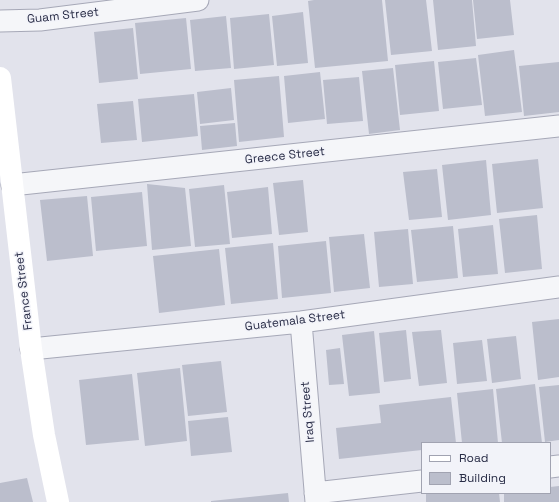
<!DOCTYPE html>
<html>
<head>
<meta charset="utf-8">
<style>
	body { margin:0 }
	#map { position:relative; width:559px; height:502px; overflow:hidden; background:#e2e3ec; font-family:"Space Grotesk",sans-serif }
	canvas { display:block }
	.legend { position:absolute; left:421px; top:442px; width:130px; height:52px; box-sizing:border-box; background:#f2f3f9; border:1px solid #a1a3b1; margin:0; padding:5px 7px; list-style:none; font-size:12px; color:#282c46 }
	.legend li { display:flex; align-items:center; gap:8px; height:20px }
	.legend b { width:20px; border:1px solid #a1a3b1 }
</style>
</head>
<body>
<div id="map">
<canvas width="559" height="502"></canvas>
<ul class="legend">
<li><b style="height:5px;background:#fff"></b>Road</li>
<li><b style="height:11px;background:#bbbecc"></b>Building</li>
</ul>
</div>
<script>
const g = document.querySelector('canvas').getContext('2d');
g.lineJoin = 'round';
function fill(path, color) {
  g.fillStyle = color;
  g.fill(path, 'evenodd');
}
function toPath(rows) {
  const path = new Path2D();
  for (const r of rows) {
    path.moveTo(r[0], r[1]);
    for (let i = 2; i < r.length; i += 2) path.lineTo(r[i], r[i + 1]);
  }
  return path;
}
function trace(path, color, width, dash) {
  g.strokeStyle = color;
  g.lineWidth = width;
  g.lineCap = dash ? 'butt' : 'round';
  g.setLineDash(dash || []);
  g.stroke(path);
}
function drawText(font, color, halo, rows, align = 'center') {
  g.font = font + ' "Space Grotesk",sans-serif';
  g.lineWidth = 3;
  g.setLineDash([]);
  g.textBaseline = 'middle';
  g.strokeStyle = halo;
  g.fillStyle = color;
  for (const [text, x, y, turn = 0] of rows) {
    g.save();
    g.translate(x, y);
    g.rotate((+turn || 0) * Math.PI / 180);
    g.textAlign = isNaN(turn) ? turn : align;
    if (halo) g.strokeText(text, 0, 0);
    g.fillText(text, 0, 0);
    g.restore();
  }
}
fill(toPath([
	[314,0,382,0,388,61,315,68,308,1],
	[385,0,426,0,432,51,391,55],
	[433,0,472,0,476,46,438,50],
	[473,0,510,0,514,35,477,39],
	[303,12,308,63,277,66,272,16],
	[269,14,274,65,234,69,230,18],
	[226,16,231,68,195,71,190,20],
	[186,18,191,69,140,74,135,23],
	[133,28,138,79,99,83,94,32],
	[514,50,522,112,485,116,478,55],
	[476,58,482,105,443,109,438,62],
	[434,61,439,111,400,115,395,65],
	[559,62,559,112,524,116,519,66],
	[393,68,400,130,369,134,362,71],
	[320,72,325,119,288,123,284,76],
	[279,76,284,137,239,142,234,80],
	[359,77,363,121,327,124,323,80],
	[231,88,234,120,200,124,197,92],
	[194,94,198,136,142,142,138,99],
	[133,101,137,140,101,143,97,104],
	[235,123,237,146,202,150,200,126],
	[538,159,543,208,497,213,492,164],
	[486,160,491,215,448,220,442,165],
	[437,169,442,217,409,220,403,172],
	[303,180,308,232,279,235,273,183],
	[147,184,185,188,191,246,152,250],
	[224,185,230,244,195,247,189,189],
	[268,187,272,234,232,238,227,192],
	[142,192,147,246,96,251,91,197],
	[87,196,93,256,47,261,40,200],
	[537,215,542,269,505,273,499,219],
	[493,225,498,274,463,277,458,229],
	[453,226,458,278,417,282,411,230],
	[408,229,413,284,379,287,374,232],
	[364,234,370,288,334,292,329,237],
	[326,241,331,293,282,298,278,246],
	[273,243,278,299,231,304,225,248],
	[219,249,225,305,159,313,153,256],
	[559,319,559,377,538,380,532,322],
	[406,330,411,379,384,382,379,333],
	[441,330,447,383,419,386,412,332],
	[374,331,380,393,349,396,342,335],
	[516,336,521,379,492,383,487,339],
	[482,340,487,381,457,384,453,343],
	[340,348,344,384,329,385,326,350],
	[221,361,227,412,188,416,182,365],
	[180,368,187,441,145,446,137,373],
	[132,374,139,440,86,445,79,380],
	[535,384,542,443,502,443,496,389],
	[559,385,559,440,545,442,539,387],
	[493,389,498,443,462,443,457,393],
	[451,397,456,443,422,443,422,450,339,459,336,428,381,423,379,405],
	[228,417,232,452,191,456,188,421],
	[27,478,33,502,0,502,0,483],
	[559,486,559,502,504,502,504,493,550,493,550,487],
	[288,493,289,502,211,502,211,501],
	[439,493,499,493,500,502,426,502,426,494]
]), '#bbbecc');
const minor = toPath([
	[0,21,40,20,198,0],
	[12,185,559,126],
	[301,322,316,502],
	[31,349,301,322,559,287],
	[550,467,559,466],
	[315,493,422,481]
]);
trace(minor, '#a6a8b7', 23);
trace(minor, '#f5f6f9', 21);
trace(toPath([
	[0,78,31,349,44,435,58,502]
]), '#fff', 22);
drawText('12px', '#282c46', '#f2f3f9', [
	["Guam Street",63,16,-6],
	["Greece Street",285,156,-6],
	["France Street",24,291,-97],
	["Guatemala Street",295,321,-7],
	["Iraq Street",308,412,-95]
]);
</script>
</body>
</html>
